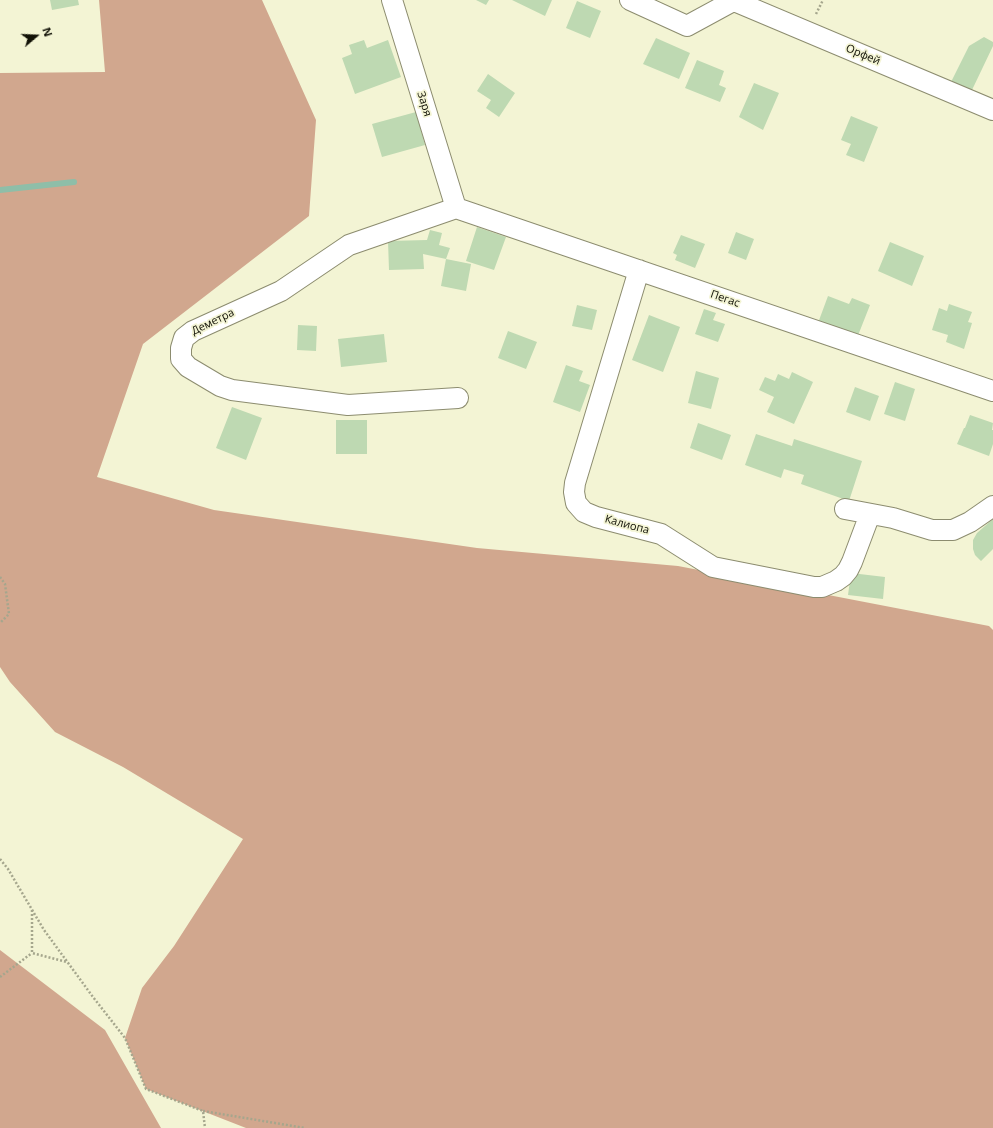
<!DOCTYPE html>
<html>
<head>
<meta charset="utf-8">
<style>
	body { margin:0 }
	#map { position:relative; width:993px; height:1128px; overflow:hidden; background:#f3f4d4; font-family:"Open Sans",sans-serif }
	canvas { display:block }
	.north { position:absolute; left:16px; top:16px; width:40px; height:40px; -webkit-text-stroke:3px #f3f4d4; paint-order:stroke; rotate:71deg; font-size:11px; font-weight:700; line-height:16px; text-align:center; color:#111106 }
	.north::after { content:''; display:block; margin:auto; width:14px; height:18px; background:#111106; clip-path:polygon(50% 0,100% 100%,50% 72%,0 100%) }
</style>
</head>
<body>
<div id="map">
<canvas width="993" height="1128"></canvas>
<div class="north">N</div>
</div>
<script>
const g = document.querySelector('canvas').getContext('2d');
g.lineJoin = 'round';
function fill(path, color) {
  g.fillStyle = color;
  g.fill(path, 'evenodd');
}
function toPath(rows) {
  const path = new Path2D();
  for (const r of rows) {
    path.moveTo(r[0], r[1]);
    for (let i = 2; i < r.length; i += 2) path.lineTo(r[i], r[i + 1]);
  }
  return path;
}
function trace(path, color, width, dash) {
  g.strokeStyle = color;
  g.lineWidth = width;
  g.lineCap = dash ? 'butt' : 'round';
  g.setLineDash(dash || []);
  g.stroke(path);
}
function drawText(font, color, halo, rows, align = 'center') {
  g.font = font + ' "Open Sans",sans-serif';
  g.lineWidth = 3.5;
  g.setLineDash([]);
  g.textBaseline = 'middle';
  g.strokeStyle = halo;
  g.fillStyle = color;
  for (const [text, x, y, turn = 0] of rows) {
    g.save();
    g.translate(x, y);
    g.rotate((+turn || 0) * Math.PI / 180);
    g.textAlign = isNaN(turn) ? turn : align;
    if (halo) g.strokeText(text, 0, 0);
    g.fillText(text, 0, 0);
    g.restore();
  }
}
fill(toPath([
	[99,0,262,0,316,120,309,216,143,344,97,477,214,510,477,548,678,566,989,626,993,630,993,1128,246,1128,146,1089,125,1038,142,988,174,946,243,839,123,767,55,732,10,682,0,667,0,73,105,72],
	[0,950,105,1030,161,1128,0,1128]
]), '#d1a78e');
trace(toPath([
	[0,190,74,182]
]), '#8ebea8', 6);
fill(toPath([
	[50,0,78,0,79,5,52,10],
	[476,0,489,0,486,5],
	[512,0,552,0,545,16],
	[577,1,601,11,590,38,566,28],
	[984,37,993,42,993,46,972,90,951,82,969,46],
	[656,38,690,53,679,79,643,64],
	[364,40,367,48,388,40,401,77,355,94,342,58,352,54,349,45],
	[697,60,724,71,719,85,726,88,720,102,685,88],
	[488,74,515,93,499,117,486,108,491,100,477,91],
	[754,83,779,93,763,130,739,117],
	[416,112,425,145,382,157,372,124],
	[851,116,878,127,864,162,846,155,851,144,841,140],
	[477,227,506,237,494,270,466,261],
	[430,230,442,233,439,245,450,248,446,259,423,254,424,269,389,270,388,241,427,240],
	[736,232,754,239,746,260,728,253],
	[681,235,705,244,695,268,675,260,677,255,673,253],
	[890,242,924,256,912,286,878,271],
	[446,259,471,264,466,291,441,286],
	[828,296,849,304,852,298,870,305,857,338,818,323],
	[949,304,972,312,968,322,972,323,964,349,946,342,948,335,932,330,939,308,947,311],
	[577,305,597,310,592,330,572,326],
	[704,309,716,313,713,320,725,324,718,342,695,334],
	[649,315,680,327,663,372,632,360],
	[298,325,317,326,316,351,297,350],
	[508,331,537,342,526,369,498,358],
	[384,334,387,362,341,367,338,339],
	[566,365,583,371,579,381,590,385,580,412,553,402],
	[696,371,719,378,711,409,688,403],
	[792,372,813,382,794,424,767,412,774,397,759,390,765,377,775,381,778,374,789,379],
	[895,382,915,389,905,421,884,414],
	[855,387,879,396,870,421,846,412],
	[232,407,262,418,246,460,216,448],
	[970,415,993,423,992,430,993,430,993,444,989,456,957,444,964,428,965,428],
	[336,420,367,420,367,454,336,454],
	[698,423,731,435,722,460,690,448],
	[756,434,792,446,794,439,862,461,849,501,801,484,804,475,784,469,781,478,745,465],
	[993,519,993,549,981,561,975,555,973,549,973,540,977,533],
	[851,573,885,577,883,599,848,595]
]), '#bed9b2');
const street = toPath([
	[392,0,456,208],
	[630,0,687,26,733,1],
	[732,0,993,110],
	[456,208,349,245,281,291,193,331,184,338,181,348,181,359,188,367,220,386,232,390,348,405,458,398],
	[456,208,993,391],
	[639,270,575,483,574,492,576,503,584,512,596,517,661,534,713,567,814,587,822,587,836,581,843,576,848,570,852,562,870,514],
	[845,509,893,518,932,530,953,530,970,522,993,506]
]);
trace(street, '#8c8c6f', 22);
trace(toPath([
	[816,14,823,0],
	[0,577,5,584,9,614,0,623],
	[0,859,8,869,44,930,93,997,125,1038,146,1089,203,1111,205,1128],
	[32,910,32,953,67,962],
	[0,977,32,953],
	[203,1111,305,1128]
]), '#a5a68d', 2.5, [2, 2]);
trace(street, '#fff', 20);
drawText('11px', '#111106', '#f3f4d4', [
	["Орфей",863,55,23],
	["Заря",424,104,73],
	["Пегас",725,299,19],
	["Деметра",213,322,-26],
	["Калиопа",627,525,15]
]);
</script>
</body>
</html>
